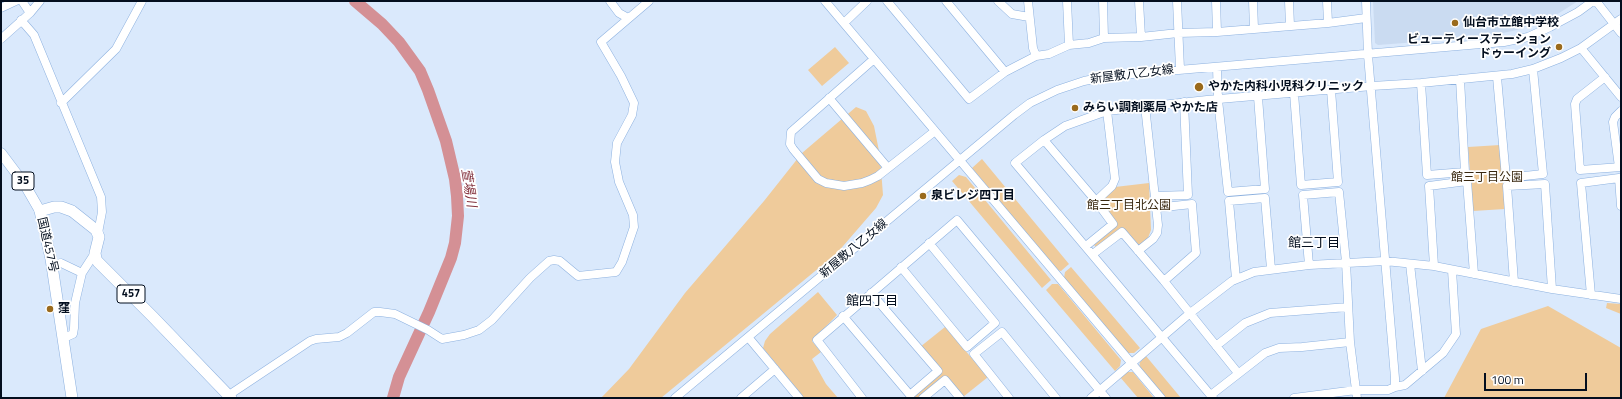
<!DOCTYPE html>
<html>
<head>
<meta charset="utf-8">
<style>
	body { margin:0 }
	#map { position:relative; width:1622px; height:399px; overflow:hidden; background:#dae9fc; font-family:"Titillium Web",sans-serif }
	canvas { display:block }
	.frame { position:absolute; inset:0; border:2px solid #030e1e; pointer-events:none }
	.scale { position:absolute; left:1484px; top:373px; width:103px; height:18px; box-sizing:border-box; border:2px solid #030e1e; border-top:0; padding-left:5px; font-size:12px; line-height:14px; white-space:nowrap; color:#030e1e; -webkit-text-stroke:3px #fff; paint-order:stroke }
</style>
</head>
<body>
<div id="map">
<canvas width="1622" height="399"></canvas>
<div class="frame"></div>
<div class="scale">100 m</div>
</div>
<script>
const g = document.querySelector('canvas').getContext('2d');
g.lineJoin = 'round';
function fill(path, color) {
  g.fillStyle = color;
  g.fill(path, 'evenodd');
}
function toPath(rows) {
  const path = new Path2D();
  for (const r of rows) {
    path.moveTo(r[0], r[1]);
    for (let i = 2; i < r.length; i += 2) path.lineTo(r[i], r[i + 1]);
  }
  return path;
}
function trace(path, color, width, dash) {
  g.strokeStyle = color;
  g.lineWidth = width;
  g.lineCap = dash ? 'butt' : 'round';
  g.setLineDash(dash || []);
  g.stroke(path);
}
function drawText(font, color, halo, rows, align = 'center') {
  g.font = font + ' "Titillium Web","Noto Sans JP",sans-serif';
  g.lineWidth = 3.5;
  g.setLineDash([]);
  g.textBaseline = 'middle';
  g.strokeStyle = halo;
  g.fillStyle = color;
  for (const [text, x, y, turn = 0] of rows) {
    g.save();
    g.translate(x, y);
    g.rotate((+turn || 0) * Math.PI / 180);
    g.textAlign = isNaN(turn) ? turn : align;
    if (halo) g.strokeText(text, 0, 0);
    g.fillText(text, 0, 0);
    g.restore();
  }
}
fill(toPath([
	[1373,1,1578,1,1556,15,1517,30,1484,37,1378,45,1375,43]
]), '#cadbf1');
fill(toPath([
	[835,47,849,63,822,86,808,70],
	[856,107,866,111,874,126,880,156,883,195,876,208,837,253,661,398,601,398,629,369,685,293,764,201,802,153],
	[1500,145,1505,209,1473,211,1468,147],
	[982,159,1069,264,1061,271,1057,270,972,168],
	[959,175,966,177,1051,280,1042,288,952,181],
	[1149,183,1151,230,1148,238,1139,246,1123,228,1097,248,1093,244,1117,224,1099,201,1115,187],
	[1071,267,1140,348,1134,353,1128,353,1064,278,1065,272],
	[1052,284,1058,284,1121,360,1120,366,1115,371,1046,290],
	[818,292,837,315,812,341,821,352,812,359,826,384,838,398,804,398,763,348,765,341,770,334],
	[1607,303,1621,304,1621,314,1606,308],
	[1548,306,1621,348,1621,398,1444,398,1481,329],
	[945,327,988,377,963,397,946,376,921,398,910,398,942,372,920,347],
	[1146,356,1181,398,1164,398,1139,368,1140,362],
	[1127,372,1133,372,1154,398,1138,398,1120,377]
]), '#efcb9b');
trace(toPath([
	[355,1,382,24,399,42,420,71,428,90,446,141,455,179,457,196,458,216,455,243,451,258,429,312,399,377,393,398]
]), '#d49095', 12);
const minor = toPath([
	[22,1,30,13],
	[610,1,619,13,628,18],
	[825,1,1161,398],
	[887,1,969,99,1005,72,1036,56,1049,54,1069,45,1089,43,1104,38,1141,37,1178,33,1217,32,1328,23,1366,18],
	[946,1,1005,72],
	[998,1,1012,14,1029,17],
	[1028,1,1033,48,1036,56],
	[1067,1,1069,45],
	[1103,1,1104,38],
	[1139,1,1141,37],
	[1177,1,1180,69],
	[1216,1,1217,32],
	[1253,1,1254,29],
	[1289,1,1290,26],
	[1327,1,1328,23],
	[1596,1,1621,33],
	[1,8,16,1],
	[21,20,34,35,101,197,102,212,98,233],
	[844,23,867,1],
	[1,39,30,13,40,1],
	[1581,48,1621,97],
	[874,59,791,132,790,144,793,149,818,179,826,183,844,186,862,183,870,180,878,176,935,131],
	[1217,67,1218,100,1228,192,1265,189,1258,97],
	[1497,77,1506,178,1543,174,1533,69],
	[1605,77,1577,99,1575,104,1580,170,1621,167],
	[1421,83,1427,175,1465,172,1460,79],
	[1294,93,1301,185,1338,182,1331,90],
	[829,98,888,168],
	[61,103,116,49,142,1],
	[1044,140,1096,201,1113,224,1086,246],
	[1619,167,1613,122,1615,117,1621,111],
	[1155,196,1188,195,1184,102],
	[1096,201,1112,186,1115,179,1107,111],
	[1155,208,1192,204,1196,253,1164,281],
	[1138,251,1153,239,1157,233,1158,225,1145,106],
	[1093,254,1122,232,1164,281,1238,373],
	[61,263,82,273],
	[1410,264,1422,371],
	[1309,265,1303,195,1339,192,1346,262,1350,342,1357,398],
	[1434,266,1429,186,1467,181,1474,274],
	[901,267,967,347,995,323,929,243],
	[1236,279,1229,201,1265,198,1271,269],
	[1514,282,1507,186,1545,184,1552,289],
	[1591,295,1581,183,1619,178,1621,206],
	[843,316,910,395,938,371,871,293],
	[748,337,799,398],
	[64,338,73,334,74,328,75,303,82,273,95,253],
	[1216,346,1245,323,1270,313,1348,307],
	[1395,387,1405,385,1443,353,1456,334,1452,270],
	[229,395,310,341,316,339,339,337,347,333,374,312,380,312,395,314,428,330,442,339,464,335,479,330,492,320,530,278,549,261,554,260,560,261,578,276,616,272,622,262,634,227,633,215,619,182,615,162,617,143,632,115,634,103,621,76,601,42,649,1],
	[1211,395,1265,353,1279,348,1302,347,1350,342],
	[675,398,1014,115,1030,103,1057,90,1084,81,1109,76,1504,42,1528,37,1550,27,1578,12,1593,1],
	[741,398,775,369],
	[862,398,817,340,957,220,1106,398],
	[923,398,945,380,960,398],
	[1009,398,974,354,1002,332,1056,398],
	[1091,398,1189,314,1232,281,1254,272,1309,265,1385,261,1434,266,1552,289,1621,299],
	[1213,398,1015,163,1044,140,1065,126,1107,111,1207,100,1372,86,1421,83,1512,74,1533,69,1561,58,1581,48,1621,19],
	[1294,398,1356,390,1388,390,1395,387,1395,378,1368,55,1366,1]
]);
const major = toPath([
	[1,153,25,185,40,211]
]);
const highway = toPath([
	[72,398,51,259,40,211,54,207,61,207,72,211,96,230,99,237,95,253,96,259,98,262,153,317,231,398]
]);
trace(minor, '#8db1df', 9);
trace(major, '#8db1df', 11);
trace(highway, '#8db1df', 12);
trace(minor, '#fff', 8);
trace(major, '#fff', 10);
trace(highway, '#fff', 11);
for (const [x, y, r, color] of [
	[1455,23,4,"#9a6a1c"],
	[1559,47,4,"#9a6a1c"],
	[1199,87,5,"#9a6a1c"],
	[1075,108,4,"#9a6a1c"],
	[923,196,4,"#9a6a1c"],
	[50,309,4,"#9a6a1c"]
]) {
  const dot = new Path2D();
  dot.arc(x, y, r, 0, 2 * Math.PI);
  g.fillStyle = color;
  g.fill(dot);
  trace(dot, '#fff', 1.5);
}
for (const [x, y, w] of [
	[23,181,22],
	[131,294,28]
]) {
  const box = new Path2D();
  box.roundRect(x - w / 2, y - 9, w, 18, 3);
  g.fillStyle = '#fff';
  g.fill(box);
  trace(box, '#030e1e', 1);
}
drawText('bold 11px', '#030e1e', null, [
	["35",23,181],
	["457",131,294]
]);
drawText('bold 12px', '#030e1e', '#fff', [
	["仙台市立館中学校",1463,23],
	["ビューティーステーション",1551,40,"right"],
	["ドゥーイング",1551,54,"right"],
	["やかた内科小児科クリニック",1208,87],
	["みらい調剤薬局 やかた店",1083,108],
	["泉ビレジ四丁目",931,196],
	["窪",58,309]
], 'left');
drawText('12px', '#030e1e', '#fff', [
	["新屋敷八乙女線",1132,75,-7],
	["国道457号",47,245,77],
	["新屋敷八乙女線",854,249,-40]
]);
drawText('12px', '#38270f', '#fff', [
	["館三丁目公園",1487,178],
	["館三丁目北公園",1129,206]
]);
drawText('italic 13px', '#802e3a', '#fff', [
	["萱場川",468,188,81]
]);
drawText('13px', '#030e1e', '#fff', [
	["館三丁目",1314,244],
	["館四丁目",872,302]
]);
</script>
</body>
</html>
